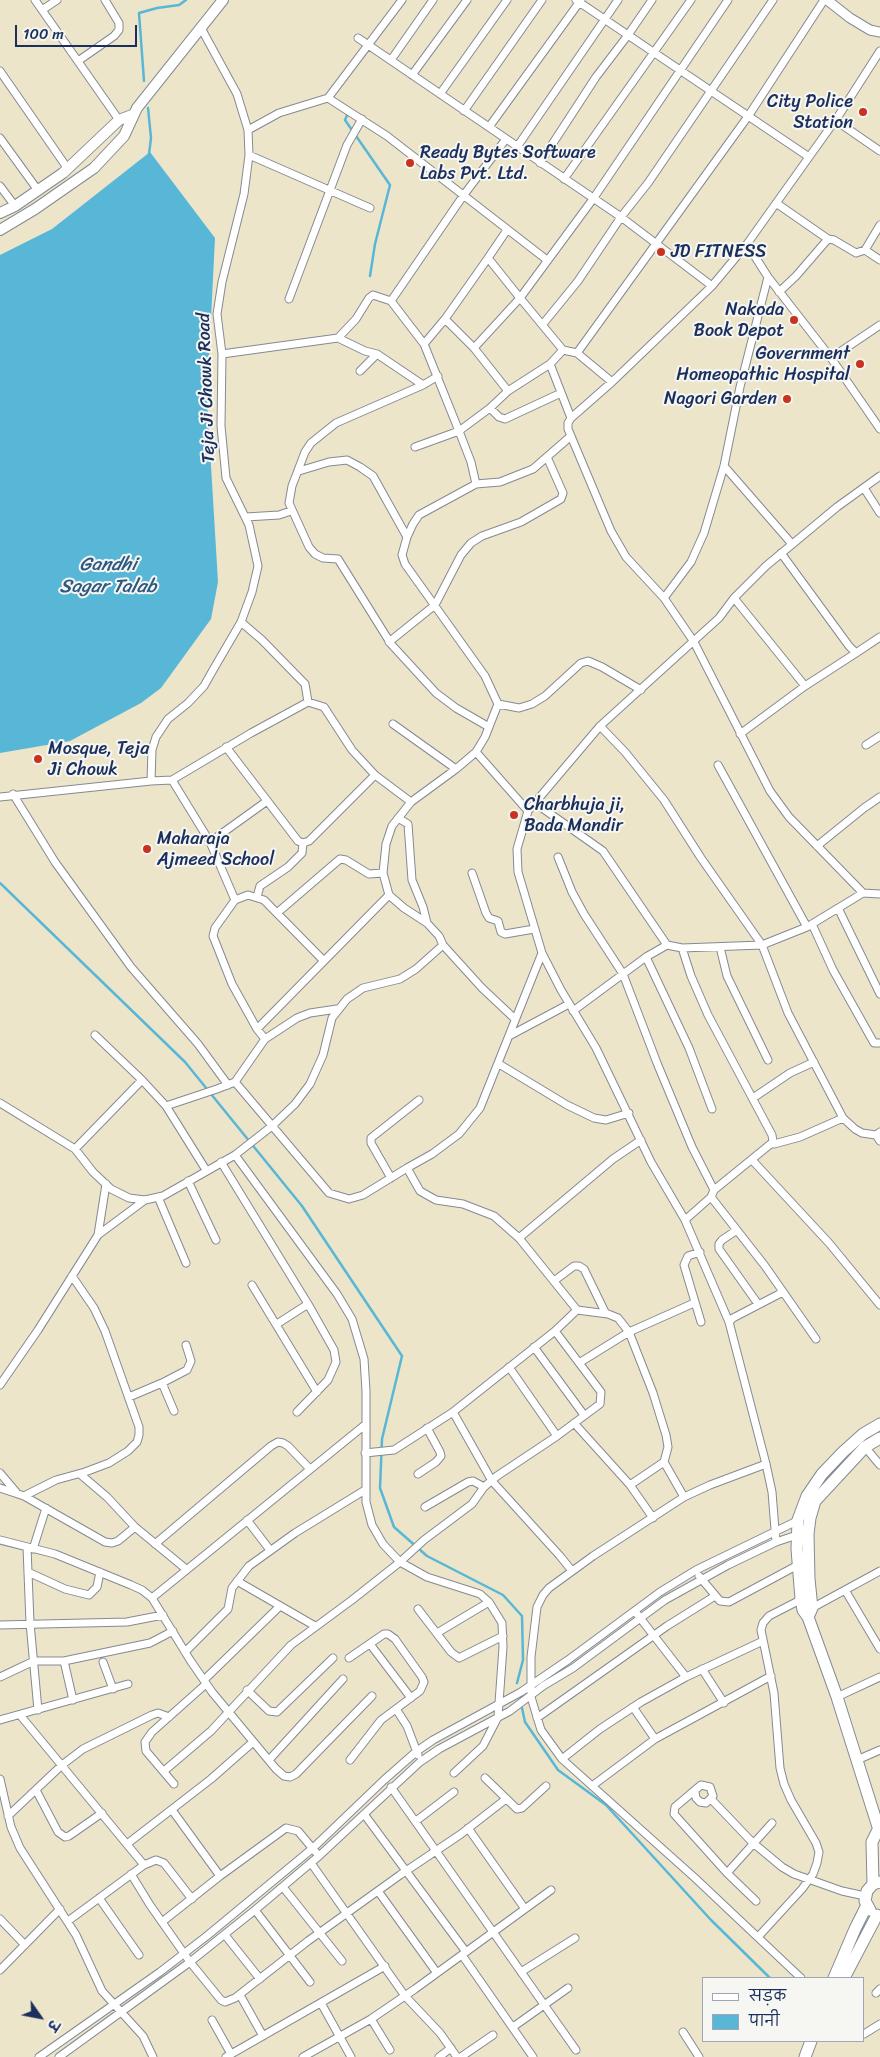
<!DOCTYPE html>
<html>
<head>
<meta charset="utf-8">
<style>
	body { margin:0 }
	#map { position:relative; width:880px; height:2057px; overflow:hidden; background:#ede5c9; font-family:Sriracha,"Playpen Sans Deva",sans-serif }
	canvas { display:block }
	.legend { position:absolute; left:702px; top:1977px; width:162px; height:65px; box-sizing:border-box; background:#f6f6f2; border:1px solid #9ea6b7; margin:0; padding:6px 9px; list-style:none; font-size:15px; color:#1b2f5e }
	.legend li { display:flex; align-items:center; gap:10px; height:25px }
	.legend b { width:25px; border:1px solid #9ea6b7 }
	.north { position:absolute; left:15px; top:1992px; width:50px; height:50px; -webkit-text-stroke:4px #f6f6f2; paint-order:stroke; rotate:123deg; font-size:14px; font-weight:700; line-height:20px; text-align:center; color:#1b2f5e }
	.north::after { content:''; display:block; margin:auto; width:18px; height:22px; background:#1b2f5e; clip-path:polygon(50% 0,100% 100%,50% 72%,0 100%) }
	.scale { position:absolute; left:15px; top:25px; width:122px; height:22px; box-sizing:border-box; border:2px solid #1b2f5e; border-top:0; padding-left:6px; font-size:15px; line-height:18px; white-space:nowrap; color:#1b2f5e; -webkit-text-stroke:4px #f6f6f2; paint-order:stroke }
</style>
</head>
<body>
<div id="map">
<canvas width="880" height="2057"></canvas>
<ul class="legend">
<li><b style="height:6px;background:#fff"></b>सड़क</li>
<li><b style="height:14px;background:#58b7d7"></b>पानी</li>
</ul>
<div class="north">उ</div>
<div class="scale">100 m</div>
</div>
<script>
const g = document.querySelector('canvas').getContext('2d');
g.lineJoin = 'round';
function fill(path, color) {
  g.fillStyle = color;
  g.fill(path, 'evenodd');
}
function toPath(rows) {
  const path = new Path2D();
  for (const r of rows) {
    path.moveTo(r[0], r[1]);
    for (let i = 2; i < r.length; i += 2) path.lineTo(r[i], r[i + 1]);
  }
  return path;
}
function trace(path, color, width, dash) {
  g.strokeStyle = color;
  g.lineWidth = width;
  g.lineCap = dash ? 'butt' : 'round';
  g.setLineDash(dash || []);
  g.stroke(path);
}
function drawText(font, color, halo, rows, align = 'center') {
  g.font = font + ' Sriracha,sans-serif';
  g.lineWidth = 4;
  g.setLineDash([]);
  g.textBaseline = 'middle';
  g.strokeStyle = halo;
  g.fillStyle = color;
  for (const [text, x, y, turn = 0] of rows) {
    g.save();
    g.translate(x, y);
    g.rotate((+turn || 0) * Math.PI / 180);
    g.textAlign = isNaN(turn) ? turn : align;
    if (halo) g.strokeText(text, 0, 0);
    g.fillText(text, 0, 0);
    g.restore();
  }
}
fill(toPath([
	[150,152,215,238,207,399,218,582,211,619,161,688,141,703,70,741,0,753,0,255,52,229]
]), '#58b7d7');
trace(toPath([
	[144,81,139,13,157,8,179,5,186,0],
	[148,108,151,138,149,154],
	[348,113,345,120,390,185,375,244,370,276],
	[0,883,185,1062,302,1206,402,1356,382,1439,380,1488,394,1527,427,1556,503,1595,522,1616,523,1660,517,1683],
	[522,1708,525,1722,558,1770,606,1805,711,1920,770,1978]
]), '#58b7d7', 2.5);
const minor = toPath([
	[35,0,119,120],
	[576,0,809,157],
	[728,0,593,199,520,298,563,350,577,353,749,115,824,0],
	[42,10,57,0],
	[358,38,621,217,712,286],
	[391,60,433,0],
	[78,61,114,36,119,30,119,23,105,0],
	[0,71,68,169],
	[412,75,467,0],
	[440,94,507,0],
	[328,98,387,136,547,260],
	[464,111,542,0],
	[835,120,880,151],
	[489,127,581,0],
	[248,130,279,113,328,98,402,0],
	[0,138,37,189],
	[517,147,618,0],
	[249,155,370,208],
	[540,163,596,77,628,35,652,0],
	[564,179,691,0],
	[0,186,15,206],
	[776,203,828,239],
	[747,244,768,277,831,358,880,429],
	[865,250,880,225],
	[488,258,507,230],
	[779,292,796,276,828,239,834,240,856,253,865,250,880,260],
	[289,299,347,145,362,119],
	[391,301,463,196,506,139],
	[543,324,578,281,621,217,648,183,773,0],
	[424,344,445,319],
	[577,353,612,382],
	[222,354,338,338],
	[377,354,423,385,438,376],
	[831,358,880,325],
	[550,364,571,418],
	[423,385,336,423,311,443,305,452,292,486,289,503,309,547,315,554,323,558,338,559,391,644,436,693,456,708,489,727],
	[508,391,550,364,563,350],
	[490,408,499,417,505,419,561,393],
	[415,447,459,431,490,408,508,391,474,348,445,319,488,258,520,298,474,348],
	[724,466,792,544],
	[299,471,329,462,347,460,360,467,373,476,407,537],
	[476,484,500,482,533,469,571,436],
	[864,488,880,513],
	[246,517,279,515,291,511],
	[664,598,691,562,704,533,724,466,740,387,768,277],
	[734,598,805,686],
	[241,622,262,640,305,684,308,702],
	[389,642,435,605,461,555,471,543,482,536,521,522,561,499,563,493,547,457],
	[856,653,880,637],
	[498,704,519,708,532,704,545,696,581,663,588,661,602,667,641,690],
	[393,724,456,769],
	[600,726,625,752,664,800,701,858,762,945,788,1013,843,1118,855,1129,862,1133,876,1135],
	[740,734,805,686,856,653,849,646,781,553],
	[866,745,880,736],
	[226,747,298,841,303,843,309,841,375,775],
	[476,752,528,811],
	[718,765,807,927],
	[172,780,210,842,235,900,215,928,213,936,232,984,257,1029,265,1039,297,1018,310,1013,337,1009],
	[151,781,152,750,156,737,168,719,188,703,204,686,213,670,241,622,252,592,258,566,249,525,226,478,221,426,222,354,217,314,222,282,244,194,249,155,248,130,237,94,201,28],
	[13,794,55,862,131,967,198,1044,228,1085],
	[0,797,151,781,172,780,251,733,308,702,324,707,352,750,375,775,411,802],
	[535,803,603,851,667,945],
	[398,818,408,824,412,880,423,907,427,923],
	[210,842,267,801],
	[817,846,864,808,880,797],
	[558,857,572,892,584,914,623,974,657,1063,692,1147,714,1190],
	[472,873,486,913,489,918,498,921,501,932,505,934,534,929],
	[863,893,789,817,770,791,694,642,664,598,626,557,611,531,568,429,568,423,571,418,612,382,712,286,747,244,839,115,880,51],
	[257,897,260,886,288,867,302,853,303,843],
	[235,900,248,895,264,900,323,960],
	[838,908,880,994],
	[277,913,340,859,346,860,369,874,383,873],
	[812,924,833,970,874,1043,880,1043],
	[443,945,482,988,515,1019],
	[720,947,727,976,768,1060],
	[682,948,691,976,708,1015,772,1135,773,1142,714,1190,711,1197,685,1220],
	[646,957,689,1048,712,1109],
	[573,1011,646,957,667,945,682,948,762,945,807,927,863,893,880,894],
	[257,1029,389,895],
	[95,1035,142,1080],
	[509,1036,569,1004],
	[499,1064,567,1105,594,1118,606,1120,629,1113],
	[235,1082,329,1193,349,1199,363,1195,407,1168,420,1191,427,1195,436,1200,463,1204,494,1216,519,1238],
	[753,1098,790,1073,814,1062],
	[0,1103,75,1149,93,1172,111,1189,129,1198,145,1200,163,1196,235,1155,272,1126,295,1104,310,1084,323,1055,332,1018,347,999,363,988,400,979,416,969,443,945,439,936,427,923,404,908,389,895,383,873,386,844,392,826,411,802,456,769,476,752,485,737,498,704,485,676,405,564,402,555,407,537,413,524,419,515,476,484,471,462,459,431,424,344,391,301,373,295,369,298,356,319,338,338,365,351,377,354,360,371],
	[166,1106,206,1170],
	[880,1132,876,1135,880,1141],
	[773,1142,774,1144,800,1137,843,1118],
	[75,1149,142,1080,166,1106,217,1089,235,1082,265,1039],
	[235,1155,337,1294,352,1319,364,1359,366,1391,366,1502,372,1525,383,1544,400,1562,427,1577,480,1594,489,1602,502,1623,503,1647,498,1717,483,1746,454,1773],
	[752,1160,829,1243,880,1305],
	[221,1162,308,1304,334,1350,336,1362,328,1380,297,1412],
	[407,1168,432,1154,459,1134,480,1108,542,953],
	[391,1178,371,1143,371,1138,419,1100],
	[188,1181,216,1240],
	[158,1197,186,1263],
	[711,1197,765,1266,816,1339],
	[737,1230,722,1240,719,1244,719,1249,758,1304],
	[98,1235,106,1184],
	[700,1252,688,1256,684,1265,701,1322],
	[554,1281,574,1266,579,1266,584,1269,605,1312],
	[252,1285,317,1392],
	[577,1310,608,1314,618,1318,629,1332,694,1303],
	[729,1322,733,1318,783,1292],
	[277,1324,308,1304],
	[534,1347,584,1415],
	[579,1363,629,1332,653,1393,666,1435,668,1447,664,1462,684,1497],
	[509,1367,557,1436],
	[162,1383,174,1411],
	[0,1385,38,1330,98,1235,145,1200],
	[129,1397,162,1383,187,1370,191,1361,186,1345],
	[453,1412,492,1481,560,1556,572,1571],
	[574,1423,630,1485,653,1518],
	[865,1447,880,1465],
	[365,1453,394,1450,453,1412,555,1331],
	[766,1464,710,1485,684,1497,593,1556,549,1588,543,1595,537,1607,531,1657,531,1697,541,1730,562,1759,695,1878,801,1978],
	[0,1473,16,1492],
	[80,1474,107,1497,135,1527,186,1569],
	[418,1474,436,1462,441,1456,440,1452,427,1428],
	[630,1485,664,1462],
	[0,1488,24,1496,105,1542,112,1543,118,1541,135,1527],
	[24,1496,56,1480,85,1472,109,1463,128,1451,137,1442,139,1435,139,1427,105,1331,94,1308,72,1276],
	[425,1507,468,1482,473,1481,484,1487],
	[247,1520,270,1550],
	[0,1540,55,1554,131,1585,142,1590,152,1598,190,1660,212,1692,276,1769,284,1776,290,1777,296,1774,372,1696],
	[776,1542,772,1492,766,1464,729,1322,685,1220,651,1162,596,1048,561,990,542,953,518,872,517,849,528,811,600,726,719,618,734,598,766,566,837,507,880,476],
	[155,1544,271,1446,278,1442,283,1443,288,1446,310,1469],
	[27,1547,30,1623,38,1710],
	[33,1549,46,1508],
	[28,1572,65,1589,89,1595,97,1587,100,1572],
	[699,1576,720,1601,729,1602,798,1565],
	[237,1581,315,1626],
	[845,1590,880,1649],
	[152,1598,366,1424],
	[812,1608,880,1571],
	[418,1609,451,1652,459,1658,503,1636],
	[637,1614,686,1677],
	[0,1625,127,1622,163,1615],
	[437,1633,489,1602],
	[370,1644,411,1698],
	[185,1652,228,1609,232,1588,249,1566,295,1533,365,1490],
	[349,1658,384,1634,388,1634,395,1639,422,1677,424,1682,420,1691,381,1720,350,1760],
	[64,1661,73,1700],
	[103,1662,113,1689],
	[702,1669,724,1703],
	[0,1677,34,1661,64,1661,150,1643,173,1631],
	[204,1680,279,1607],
	[247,1690,269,1711,277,1712,333,1658],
	[837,1697,880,1677],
	[633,1707,655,1739],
	[396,1709,407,1726,418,1755],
	[20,1715,144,1865],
	[537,1718,667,1626,715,1596],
	[0,1720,128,1684],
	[562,1759,600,1729,641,1702,686,1677,763,1641],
	[269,1760,343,1679],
	[857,1760,880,1750],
	[164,1771,211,1731,291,1645,352,1600,400,1562,424,1540,472,1504,484,1487,497,1476,557,1436,600,1404,601,1392,555,1331,577,1310,519,1238,613,1159,641,1140],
	[485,1778,517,1809,522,1808,546,1786],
	[0,1779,11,1827,20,1848,76,1935,102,1991,143,2036,153,2057],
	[174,1784,146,1751,145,1742,152,1732,206,1684],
	[592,1786,655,1739,771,1676],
	[391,1787,576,2050],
	[36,1790,58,1832,65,1837,69,1836,102,1813],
	[695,1792,696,1798,700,1802,706,1803,713,1796,710,1787,701,1785,675,1807,674,1814,727,1873,756,1901],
	[711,1799,752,1842,782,1867,794,1874,842,1891,865,1896],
	[172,1810,220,1876],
	[364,1814,466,1952],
	[8,1816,62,1765,83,1749,152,1715,158,1713,169,1717],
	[416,1821,454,1792],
	[468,1828,525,1909],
	[127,1844,211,1779,253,1742],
	[311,1863,405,1996,440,2033,457,2057],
	[727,1873,772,1823],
	[131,1874,150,1905,190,1962,221,2000,225,2002,235,1998,308,1941,400,1875,461,1834,506,1799],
	[283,1887,342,1961],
	[378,1891,437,1973],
	[99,1898,139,1955],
	[255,1910,310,1982],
	[0,1919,25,1945],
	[68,1921,144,1865,156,1860,164,1863,192,1899],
	[162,1922,220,1876,286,1828,298,1831,319,1856],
	[225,1935,260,1979],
	[758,1937,802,1889,813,1874,817,1863,819,1852,816,1843,791,1800,784,1784,780,1768,774,1693,761,1630,763,1623,769,1616,804,1598],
	[462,1955,533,2057],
	[0,1970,60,1909],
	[521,1972,575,1938],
	[876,1993,880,1989],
	[240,1995,263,2036],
	[321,2003,351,2057],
	[371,2019,390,2050],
	[212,2020,231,2054],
	[513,2027,568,1988],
	[683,2032,699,2057],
	[864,2034,880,2024],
	[39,2057,160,1972,208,1935,313,1848,384,1780,417,1751,433,1740,521,1692,568,1660,660,1592,696,1570,799,1520],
	[59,2057,190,1962,255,1910,319,1856,420,1762,439,1749,510,1711,543,1686,573,1668,665,1600,728,1565,776,1542,800,1534],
	[226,2057,385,1966],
	[303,2057,371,2019,415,1989,551,1890],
	[439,2057,451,2048],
	[461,2057,493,2035]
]);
const tertiary = toPath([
	[827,0,850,18,870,30,880,32]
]);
const secondary = toPath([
	[0,213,15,206,63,173,119,120,132,115],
	[0,230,35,209,94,168,124,136,137,108,223,0]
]);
const primary = toPath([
	[880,1424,863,1434,843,1452,822,1474,807,1496,798,1520,797,1549,801,1599,803,1610,808,1617,837,1697,880,1833],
	[808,1617,812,1608,809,1579,808,1534,810,1518,815,1501,865,1447,880,1438],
	[873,1884,872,1842,878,1830],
	[870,1910,865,1901,867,1891,873,1884,880,1882],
	[834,1978,855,1929,867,1905],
	[844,1978,877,1915],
	[805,2057,811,2041]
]);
trace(minor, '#848a94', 9);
trace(tertiary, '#848a94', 11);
trace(secondary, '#848a94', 12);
trace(primary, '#848a94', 13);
trace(minor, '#fff', 7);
trace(tertiary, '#fff', 9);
trace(secondary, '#fff', 10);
trace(primary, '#fff', 11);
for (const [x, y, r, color] of [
	[863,112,5,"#c8321e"],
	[410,163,5,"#c8321e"],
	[661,252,5,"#c8321e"],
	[794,320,5,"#c8321e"],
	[860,364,5,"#c8321e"],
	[787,399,5,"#c8321e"],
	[38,759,5,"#c8321e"],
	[514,815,5,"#c8321e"],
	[147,849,5,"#c8321e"]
]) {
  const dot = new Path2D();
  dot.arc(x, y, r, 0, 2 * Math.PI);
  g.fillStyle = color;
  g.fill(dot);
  trace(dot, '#f6f6f2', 2);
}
drawText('18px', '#1b2f5e', '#f6f6f2', [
	["City Police",853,102,"right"],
	["Station",853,123,"right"],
	["Ready Bytes Software",420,153],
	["Labs Pvt. Ltd.",420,174],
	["JD FITNESS",671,252],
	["Nakoda",784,310,"right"],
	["Book Depot",784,331,"right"],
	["Government",850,354,"right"],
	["Homeopathic Hospital",850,375,"right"],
	["Nagori Garden",777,399,"right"],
	["Mosque, Teja",48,749],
	["Ji Chowk",48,770],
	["Charbhuja ji,",524,805],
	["Bada Mandir",524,826],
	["Maharaja",157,839],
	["Ajmeed School",157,860]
], 'left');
drawText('18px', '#1b2f5e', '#f6f6f2', [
	["Teja Ji Chowk Road",207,388,-92]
]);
drawText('italic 19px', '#2d5882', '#f6f6f2', [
	["Gandhi",108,565],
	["Sagar Talab",108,587]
]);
</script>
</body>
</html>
